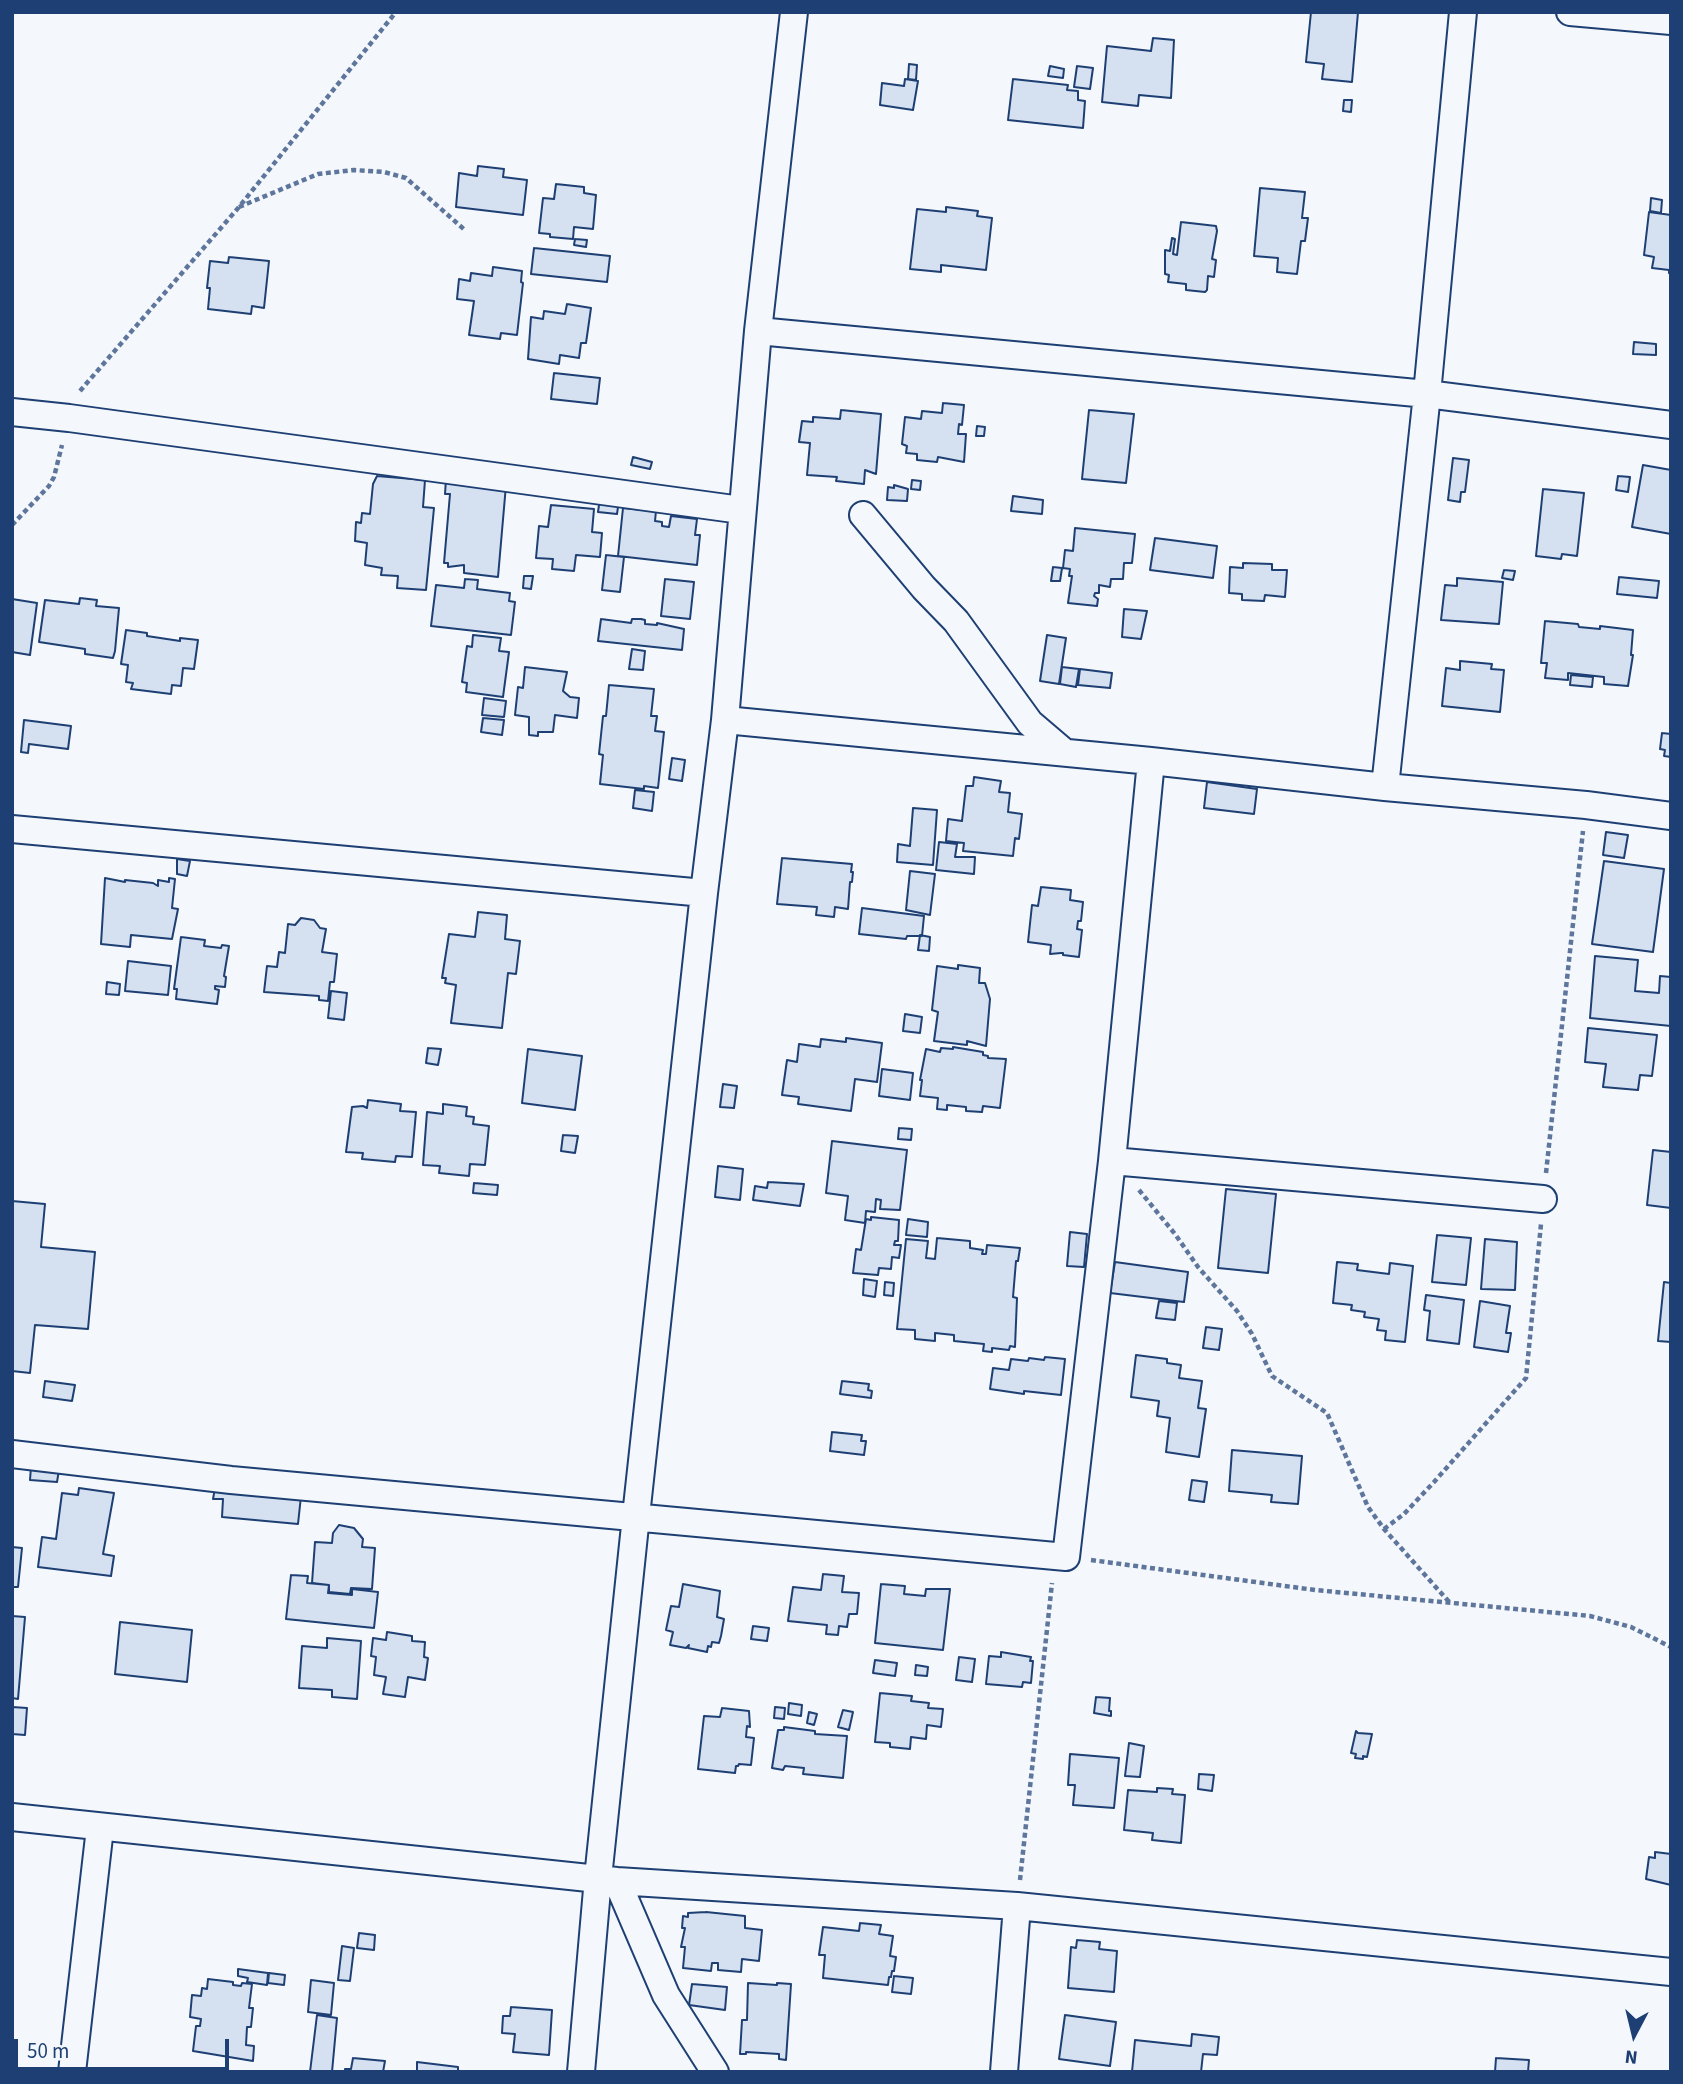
<!DOCTYPE html>
<html>
<head>
<meta charset="utf-8">
<style>
	body { margin:0 }
	#map { position:relative; width:1683px; height:2084px; overflow:hidden; background:#f4f7fb; font-family:"Source Sans 3",sans-serif }
	canvas { display:block }
	.frame { position:absolute; inset:0; border:14px solid #1d3f73; pointer-events:none }
	.north { position:absolute; left:1599px; top:2000px; width:70px; height:70px; -webkit-text-stroke:5px #f4f7fb; paint-order:stroke; rotate:187deg; font-size:19px; font-weight:700; line-height:28px; text-align:center; color:#1d3f73 }
	.north::after { content:''; display:block; margin:auto; width:24px; height:32px; background:#1d3f73; clip-path:polygon(50% 0,100% 100%,50% 72%,0 100%) }
	.scale { position:absolute; left:14px; top:2039px; width:215px; height:32px; box-sizing:border-box; border:4px solid #1d3f73; border-top:0; padding-left:9px; font-size:21px; line-height:24px; white-space:nowrap; color:#1d3f73; -webkit-text-stroke:5px #f4f7fb; paint-order:stroke }
</style>
</head>
<body>
<div id="map">
<canvas width="1683" height="2084"></canvas>
<div class="frame"></div>
<div class="north">N</div>
<div class="scale">50 m</div>
</div>
<script>
const g = document.querySelector('canvas').getContext('2d');
g.lineJoin = 'round';
function fill(path, color) {
  g.fillStyle = color;
  g.fill(path, 'evenodd');
}
function toPath(rows) {
  const path = new Path2D();
  for (const r of rows) {
    path.moveTo(r[0], r[1]);
    for (let i = 2; i < r.length; i += 2) path.lineTo(r[i], r[i + 1]);
  }
  return path;
}
function trace(path, color, width, dash) {
  g.strokeStyle = color;
  g.lineWidth = width;
  g.lineCap = dash ? 'butt' : 'round';
  g.setLineDash(dash || []);
  g.stroke(path);
}
const building = toPath([
	[1311,12,1358,12,1352,82,1322,79,1324,64,1306,62,1311,12],
	[1153,38,1174,40,1171,98,1139,95,1138,106,1102,102,1107,46,1151,51,1153,38],
	[909,64,917,65,916,80,908,79,909,64],
	[1050,66,1064,69,1063,78,1048,76,1050,66],
	[1077,66,1093,68,1090,89,1074,87,1077,66],
	[905,79,918,81,913,110,880,105,882,83,904,86,905,79],
	[1013,79,1068,85,1067,90,1078,91,1078,100,1085,101,1083,128,1008,120,1013,79],
	[1344,100,1352,100,1351,112,1343,111,1344,100],
	[478,166,504,169,503,177,527,180,523,215,456,207,459,173,477,176,478,166],
	[556,184,584,187,584,193,596,195,593,229,574,227,573,239,550,237,550,234,539,233,543,198,554,199,556,184],
	[1260,188,1305,192,1302,218,1308,218,1305,241,1301,241,1297,274,1277,272,1278,258,1254,256,1260,188],
	[1651,198,1662,200,1661,213,1650,211,1651,198],
	[946,207,978,211,977,216,992,218,986,270,941,265,941,272,910,269,917,209,946,212,946,207],
	[1649,212,1671,215,1671,274,1669,273,1669,270,1652,268,1654,257,1644,255,1649,212],
	[1181,222,1216,226,1217,231,1212,259,1216,260,1214,277,1208,276,1207,290,1205,292,1186,290,1186,284,1168,282,1169,275,1165,274,1165,250,1170,251,1172,238,1175,239,1173,254,1177,255,1181,222],
	[575,239,587,240,586,247,574,245,575,239],
	[534,248,610,256,607,282,531,274,534,248],
	[229,257,269,261,264,308,252,306,251,314,208,309,210,288,207,288,210,261,228,263,229,257],
	[493,267,522,271,521,282,523,283,517,335,501,333,500,339,469,335,474,301,457,299,459,279,470,281,471,273,492,276,493,267],
	[567,304,591,308,586,343,581,343,579,358,560,355,559,364,528,359,531,317,543,319,544,311,565,314,567,304],
	[1634,342,1656,344,1656,355,1633,354,1634,342],
	[554,373,600,378,597,404,551,399,554,373],
	[943,403,964,405,962,425,959,424,958,434,966,434,964,462,938,457,937,462,917,460,917,454,906,453,907,446,902,444,905,417,921,419,922,411,942,413,943,403],
	[841,410,881,414,876,474,865,470,864,484,836,481,837,477,807,475,810,443,799,442,802,421,813,422,813,417,840,419,841,410],
	[1089,410,1134,414,1126,483,1082,479,1089,410],
	[977,426,985,427,984,436,976,436,977,426],
	[633,457,652,462,650,469,631,465,633,457],
	[1453,458,1469,460,1465,492,1461,492,1460,502,1448,500,1453,458],
	[1643,465,1671,470,1671,534,1632,527,1643,465],
	[377,476,425,480,423,507,434,508,426,590,397,588,398,576,381,575,382,568,365,565,367,543,355,541,356,522,361,523,362,513,370,514,373,484,377,476],
	[1618,476,1630,477,1628,492,1616,490,1618,476],
	[446,479,506,485,498,577,464,573,464,565,448,567,448,563,444,563,450,494,445,494,446,479],
	[912,480,921,481,920,490,911,489,912,480],
	[894,485,908,489,907,501,887,500,888,487,894,488,894,485],
	[1543,489,1584,493,1577,556,1562,554,1561,559,1536,556,1543,489],
	[1013,496,1043,500,1042,514,1011,511,1013,496],
	[600,498,619,500,617,514,598,512,600,498],
	[551,505,594,509,592,532,602,533,600,557,576,555,574,571,552,569,553,559,536,558,539,526,548,527,551,505],
	[623,508,656,511,655,521,662,522,662,526,669,527,671,516,697,519,695,535,700,535,697,565,618,556,623,508],
	[1075,528,1135,534,1132,563,1124,563,1123,579,1111,579,1110,587,1099,585,1099,593,1095,593,1094,596,1098,599,1097,606,1068,603,1072,576,1069,576,1070,569,1063,568,1065,550,1073,551,1075,528],
	[1155,538,1217,546,1213,578,1150,570,1155,538],
	[606,555,624,557,620,592,602,590,606,555],
	[1243,563,1272,564,1272,570,1287,570,1285,597,1265,595,1264,601,1242,600,1242,594,1229,593,1230,567,1243,568,1243,563],
	[1053,567,1062,568,1060,581,1051,581,1053,567],
	[1504,570,1515,571,1513,580,1502,578,1504,570],
	[524,576,533,576,531,589,523,588,524,576],
	[1619,577,1659,581,1657,598,1617,594,1619,577],
	[1457,578,1503,582,1499,624,1441,620,1445,585,1457,586,1457,578],
	[465,579,478,580,477,589,510,593,509,601,515,602,511,635,431,626,436,585,464,588,465,579],
	[665,579,694,582,690,619,661,616,665,579],
	[80,598,97,600,96,606,119,608,115,651,113,658,85,654,85,649,39,642,45,600,79,604,80,598],
	[12,599,37,603,30,655,12,652,12,599],
	[1124,609,1147,611,1141,639,1122,637,1124,609],
	[601,619,631,623,632,619,641,619,645,620,645,624,657,625,657,623,684,629,682,650,598,641,601,619],
	[1545,621,1578,624,1579,627,1600,629,1600,626,1633,630,1631,655,1633,655,1628,686,1604,684,1604,677,1568,673,1568,680,1545,678,1547,663,1541,663,1545,621],
	[126,630,147,633,147,636,180,641,180,638,198,640,194,669,183,668,181,686,172,685,171,694,131,689,133,683,126,682,128,665,121,664,126,630],
	[473,635,501,638,499,651,509,652,503,697,466,692,467,683,462,682,467,646,472,647,473,635],
	[1047,635,1066,638,1059,684,1040,681,1047,635],
	[632,649,645,651,643,670,629,669,632,649],
	[1460,661,1492,664,1491,669,1504,670,1500,712,1442,706,1446,668,1460,670,1460,661],
	[525,667,567,672,563,691,570,697,579,698,577,718,555,715,553,732,538,732,538,736,529,735,529,717,515,715,518,687,523,688,525,667],
	[1062,667,1079,669,1076,687,1060,684,1062,667],
	[1080,669,1112,673,1110,688,1078,685,1080,669],
	[1571,675,1593,677,1592,687,1570,685,1571,675],
	[609,685,654,689,651,716,657,716,655,731,664,732,658,788,644,786,644,789,600,784,603,755,599,754,603,716,606,716,609,685],
	[484,698,506,701,504,717,482,715,484,698],
	[483,718,504,720,502,735,481,732,483,718],
	[24,720,71,726,68,749,29,744,28,753,21,752,24,720],
	[1662,733,1671,734,1671,757,1664,756,1665,750,1660,749,1662,733],
	[672,758,685,760,682,781,669,779,672,758],
	[974,777,1001,781,999,792,1010,793,1008,812,1022,814,1019,839,1015,838,1013,856,963,851,964,843,946,841,948,819,962,821,966,786,973,786,974,777],
	[1207,782,1257,789,1254,814,1204,808,1207,782],
	[635,790,654,792,652,811,633,808,635,790],
	[913,808,937,810,933,865,897,862,898,844,910,846,913,808],
	[1606,832,1628,835,1624,858,1603,855,1606,832],
	[939,842,957,844,955,857,975,857,974,874,936,870,939,842],
	[782,858,852,864,851,872,853,872,852,882,850,882,848,909,835,907,834,917,816,915,817,907,777,904,782,858],
	[177,859,190,861,187,876,177,874,177,859],
	[1604,861,1664,869,1653,952,1592,944,1604,861],
	[910,871,935,874,930,915,906,910,910,871],
	[105,878,125,882,125,880,153,883,158,886,158,880,169,882,169,878,175,879,172,908,178,909,172,939,131,935,130,947,101,944,105,878],
	[1041,887,1071,890,1070,900,1083,902,1081,921,1078,921,1077,929,1082,930,1079,957,1063,955,1063,953,1061,953,1050,954,1051,945,1028,942,1032,905,1038,906,1041,887],
	[862,908,924,916,922,936,907,936,906,939,859,934,862,908],
	[478,912,507,915,505,939,520,941,516,974,508,973,502,1028,451,1023,456,985,445,983,446,978,442,978,449,934,475,937,478,912],
	[301,918,314,920,320,928,326,929,322,952,337,954,334,982,330,982,328,1001,319,1000,319,996,264,992,267,966,277,967,279,952,285,953,288,924,295,925,301,918],
	[920,935,930,937,929,951,918,950,920,935],
	[181,937,205,940,204,946,221,948,222,945,229,946,224,976,226,977,225,987,215,986,215,989,219,990,217,1004,176,999,177,989,174,989,181,937],
	[1595,956,1638,960,1635,991,1659,993,1660,976,1671,977,1671,1026,1590,1018,1595,956],
	[128,961,171,966,168,995,125,991,128,961],
	[958,965,980,968,979,983,985,983,990,999,986,1046,967,1041,967,1045,934,1041,938,1012,932,1010,937,966,958,969,958,965],
	[107,982,120,984,119,995,106,994,107,982],
	[331,991,347,993,344,1020,328,1018,331,991],
	[905,1014,922,1017,920,1033,903,1031,905,1014],
	[1588,1028,1657,1035,1652,1076,1640,1075,1638,1090,1603,1087,1606,1064,1585,1062,1588,1028],
	[846,1038,882,1043,877,1082,855,1079,851,1111,798,1104,799,1097,782,1095,787,1060,797,1062,799,1044,820,1047,821,1039,846,1042,846,1038],
	[953,1047,983,1052,983,1055,988,1056,988,1058,1006,1059,1000,1108,983,1106,982,1112,966,1111,966,1107,947,1105,947,1110,937,1109,938,1098,920,1096,922,1080,920,1080,926,1049,940,1052,941,1048,953,1049,953,1047],
	[428,1048,441,1049,438,1065,426,1063,428,1048],
	[528,1049,582,1056,575,1110,522,1103,528,1049],
	[882,1069,913,1073,910,1100,879,1096,882,1069],
	[723,1084,737,1086,734,1108,720,1107,723,1084],
	[368,1100,401,1104,400,1111,416,1112,412,1157,396,1156,395,1162,362,1159,363,1153,346,1152,352,1107,363,1106,367,1108,368,1100],
	[443,1104,467,1107,466,1116,474,1117,473,1124,489,1126,485,1165,470,1164,469,1176,439,1173,440,1166,423,1165,427,1112,443,1114,443,1104],
	[899,1128,912,1129,911,1140,898,1139,899,1128],
	[563,1135,578,1136,575,1153,561,1151,563,1135],
	[832,1141,907,1150,900,1210,880,1209,881,1200,876,1199,875,1212,866,1211,865,1223,845,1220,848,1196,826,1193,832,1141],
	[1653,1150,1671,1152,1671,1208,1647,1205,1653,1150],
	[718,1166,743,1169,740,1200,715,1197,718,1166],
	[768,1182,804,1184,800,1206,753,1200,755,1186,767,1188,768,1182],
	[474,1183,498,1185,497,1195,473,1193,474,1183],
	[1226,1189,1276,1194,1268,1273,1218,1268,1226,1189],
	[12,1201,45,1204,41,1247,95,1252,88,1329,35,1325,30,1373,12,1371,12,1201],
	[871,1217,899,1220,898,1241,895,1241,894,1245,901,1245,899,1258,892,1257,891,1269,879,1268,878,1275,853,1273,856,1249,861,1250,866,1219,871,1220,871,1217],
	[908,1219,928,1222,927,1237,906,1235,908,1219],
	[1070,1232,1087,1234,1084,1267,1067,1266,1070,1232],
	[1437,1235,1471,1238,1466,1285,1432,1282,1437,1235],
	[937,1238,970,1241,970,1248,983,1250,982,1254,986,1254,987,1245,1020,1248,1018,1261,1016,1261,1013,1297,1017,1298,1015,1347,1010,1346,1009,1350,992,1348,992,1352,983,1351,984,1344,954,1341,954,1335,935,1333,935,1341,915,1339,915,1330,897,1329,906,1239,928,1241,926,1258,935,1259,937,1238],
	[1485,1239,1517,1242,1515,1290,1481,1289,1485,1239],
	[1115,1262,1188,1272,1184,1302,1110,1293,1115,1262],
	[1337,1262,1358,1264,1357,1270,1389,1274,1390,1263,1413,1266,1405,1342,1385,1340,1386,1331,1377,1330,1379,1319,1364,1317,1365,1312,1351,1310,1352,1305,1333,1303,1337,1262],
	[864,1279,877,1281,875,1297,863,1295,864,1279],
	[885,1282,894,1283,893,1296,884,1295,885,1282],
	[1664,1282,1671,1283,1671,1342,1658,1341,1664,1282],
	[1426,1295,1464,1300,1459,1344,1427,1340,1430,1311,1424,1310,1426,1295],
	[1159,1301,1177,1303,1175,1320,1156,1318,1159,1301],
	[1480,1301,1510,1306,1506,1333,1511,1333,1508,1352,1474,1347,1480,1301],
	[1206,1327,1222,1329,1219,1350,1203,1348,1206,1327],
	[1136,1355,1167,1359,1167,1363,1181,1365,1179,1378,1202,1381,1198,1408,1206,1409,1199,1457,1166,1452,1170,1418,1157,1416,1159,1401,1131,1397,1136,1355],
	[1045,1357,1065,1359,1061,1395,1024,1391,1024,1394,990,1389,993,1368,1009,1370,1011,1359,1028,1361,1029,1358,1044,1360,1045,1357],
	[45,1381,75,1385,72,1401,43,1397,45,1381],
	[842,1381,869,1384,868,1390,872,1391,871,1398,840,1394,842,1381],
	[832,1432,862,1435,861,1441,866,1441,864,1455,830,1451,832,1432],
	[1232,1450,1302,1456,1298,1504,1271,1502,1272,1495,1229,1491,1232,1450],
	[31,1467,59,1470,57,1482,30,1480,31,1467],
	[1192,1480,1207,1482,1204,1502,1189,1500,1192,1480],
	[79,1488,114,1493,103,1554,114,1556,111,1576,38,1567,42,1537,56,1539,62,1493,78,1495,79,1488],
	[215,1488,301,1496,298,1524,222,1517,223,1499,213,1499,215,1488],
	[339,1525,354,1528,363,1539,362,1547,375,1548,372,1589,351,1588,350,1594,329,1592,329,1585,312,1583,315,1542,332,1543,333,1533,339,1525],
	[12,1547,22,1548,18,1587,12,1587,12,1547],
	[823,1574,844,1576,842,1592,859,1593,857,1614,849,1614,847,1627,839,1626,838,1635,826,1634,827,1625,788,1621,793,1587,821,1590,823,1574],
	[291,1575,308,1576,307,1583,329,1585,328,1593,352,1595,352,1589,378,1592,374,1628,286,1619,291,1575],
	[683,1584,720,1591,717,1617,724,1619,721,1636,719,1643,712,1642,711,1647,708,1646,707,1652,688,1648,689,1645,686,1648,670,1645,673,1632,666,1630,671,1606,679,1607,683,1584],
	[881,1584,905,1586,904,1594,925,1596,926,1589,950,1589,943,1650,875,1643,881,1584],
	[12,1616,25,1617,18,1699,12,1698,12,1616],
	[120,1622,192,1630,187,1682,115,1674,120,1622],
	[753,1626,769,1628,767,1641,751,1639,753,1626],
	[387,1632,412,1636,412,1641,425,1642,424,1657,428,1658,425,1680,408,1677,405,1697,383,1694,386,1677,374,1675,376,1657,371,1656,373,1638,386,1640,387,1632],
	[327,1638,361,1641,357,1699,332,1697,332,1690,299,1688,302,1646,327,1648,327,1638],
	[1001,1652,1031,1657,1030,1661,1033,1661,1031,1683,1023,1682,1022,1687,986,1684,989,1656,1001,1657,1001,1652],
	[959,1657,975,1659,972,1682,956,1680,959,1657],
	[875,1660,897,1663,895,1676,873,1673,875,1660],
	[916,1665,928,1667,927,1676,915,1675,916,1665],
	[880,1693,912,1696,911,1701,929,1703,928,1708,943,1709,941,1727,927,1725,926,1739,911,1737,910,1749,890,1747,890,1743,875,1742,880,1693],
	[1096,1697,1110,1698,1109,1711,1111,1711,1111,1716,1094,1713,1096,1697],
	[789,1703,802,1705,801,1716,788,1714,789,1703],
	[12,1707,27,1708,25,1735,12,1734,12,1707],
	[775,1707,785,1708,784,1719,774,1718,775,1707],
	[722,1708,749,1711,750,1727,747,1726,746,1737,754,1738,751,1765,739,1764,738,1766,736,1766,735,1773,698,1769,704,1716,720,1717,722,1708],
	[843,1710,853,1712,849,1730,838,1727,843,1710],
	[809,1712,817,1714,814,1725,807,1723,809,1712],
	[784,1727,815,1731,815,1734,847,1736,843,1778,803,1774,804,1768,785,1766,783,1770,772,1768,778,1730,784,1730,784,1727],
	[1356,1731,1358,1733,1372,1734,1367,1757,1363,1756,1363,1759,1355,1758,1356,1754,1351,1753,1356,1731],
	[1129,1743,1144,1746,1140,1777,1125,1776,1129,1743],
	[1070,1754,1119,1758,1114,1808,1073,1805,1075,1785,1068,1785,1070,1754],
	[1199,1774,1214,1775,1212,1791,1198,1789,1199,1774],
	[1157,1788,1173,1789,1172,1794,1185,1795,1181,1843,1152,1840,1153,1833,1124,1830,1128,1790,1157,1792,1157,1788],
	[1655,1852,1671,1854,1671,1885,1646,1879,1649,1857,1655,1858,1655,1852],
	[706,1912,745,1916,745,1928,762,1930,759,1961,742,1959,741,1972,718,1970,718,1963,712,1963,711,1971,683,1968,685,1947,681,1947,685,1928,682,1928,683,1916,688,1917,688,1913,706,1912],
	[860,1923,881,1925,879,1934,893,1936,890,1956,896,1957,894,1971,892,1971,891,1977,889,1977,888,1985,823,1978,825,1955,819,1955,823,1927,859,1931,860,1923],
	[359,1933,375,1935,374,1950,357,1948,359,1933],
	[1077,1940,1100,1942,1099,1949,1117,1951,1114,1992,1068,1988,1071,1947,1076,1948,1077,1940],
	[342,1946,354,1948,350,1981,338,1980,342,1946],
	[238,1969,268,1973,267,1985,247,1982,248,1978,238,1976,238,1969],
	[269,1973,285,1975,284,1985,268,1983,269,1973],
	[894,1976,913,1978,911,1994,892,1992,894,1976],
	[208,1979,233,1982,233,1985,241,1986,242,1983,252,1984,249,2008,253,2008,251,2027,247,2027,246,2045,254,2046,253,2061,193,2051,196,2026,200,2026,201,2019,190,2017,192,1995,201,1996,202,1988,207,1989,208,1979],
	[311,1980,334,1983,331,2015,308,2012,311,1980],
	[748,1983,777,1985,777,1983,791,1984,786,2060,779,2059,779,2054,746,2052,746,2054,740,2054,742,2020,747,2020,748,1983],
	[692,1984,727,1987,725,2010,689,2005,692,1984],
	[511,2007,552,2010,549,2055,513,2052,515,2034,502,2033,503,2016,510,2016,511,2007],
	[317,2015,337,2018,332,2072,310,2072,317,2015],
	[1065,2015,1116,2022,1110,2066,1059,2059,1065,2015],
	[1192,2034,1219,2037,1217,2055,1203,2054,1201,2072,1132,2072,1135,2040,1191,2046,1192,2034],
	[353,2058,385,2061,383,2072,345,2072,345,2069,351,2069,353,2058],
	[1496,2058,1529,2060,1528,2072,1495,2072,1496,2058],
	[417,2062,458,2067,458,2072,417,2072,417,2062]
]);
fill(building, '#d5e0f0');
trace(building, '#1d3f73', 2);
const street = toPath([
	[1570,12,1671,21],
	[758,331,1427,394,1671,425],
	[12,412,69,418,741,510],
	[863,515,924,588,956,621,1030,723,1064,752],
	[725,720,1151,761,1385,787,1586,805,1671,816],
	[1385,787,1427,394,1463,12],
	[12,829,704,893],
	[1112,1161,1543,1199],
	[12,1454,231,1480,1066,1557,1112,1161,1151,761],
	[12,1817,617,1881,1017,1906,1671,1972],
	[617,1881,666,1995,715,2072],
	[72,2072,100,1828],
	[581,2072,598,1878,636,1516,704,893,725,720,758,331,794,12],
	[1004,2072,1017,1906]
]);
trace(street, '#1d3f73', 30);
trace(toPath([
	[239,207,318,174,354,170,384,172,406,178,466,231],
	[80,391,239,207,396,12],
	[12,525,49,486,54,477,62,445],
	[1546,1173,1583,831],
	[1139,1190,1175,1234,1198,1267,1237,1311,1252,1334,1272,1376,1327,1413,1368,1507,1384,1529,1450,1603],
	[1384,1529,1404,1514,1434,1482,1526,1378,1541,1224],
	[1091,1560,1315,1590,1590,1616,1631,1627,1671,1647],
	[1020,1880,1052,1583]
]), '#5e769c', 4.5, [5, 3.5]);
trace(street, '#f4f7fb', 26);
</script>
</body>
</html>
